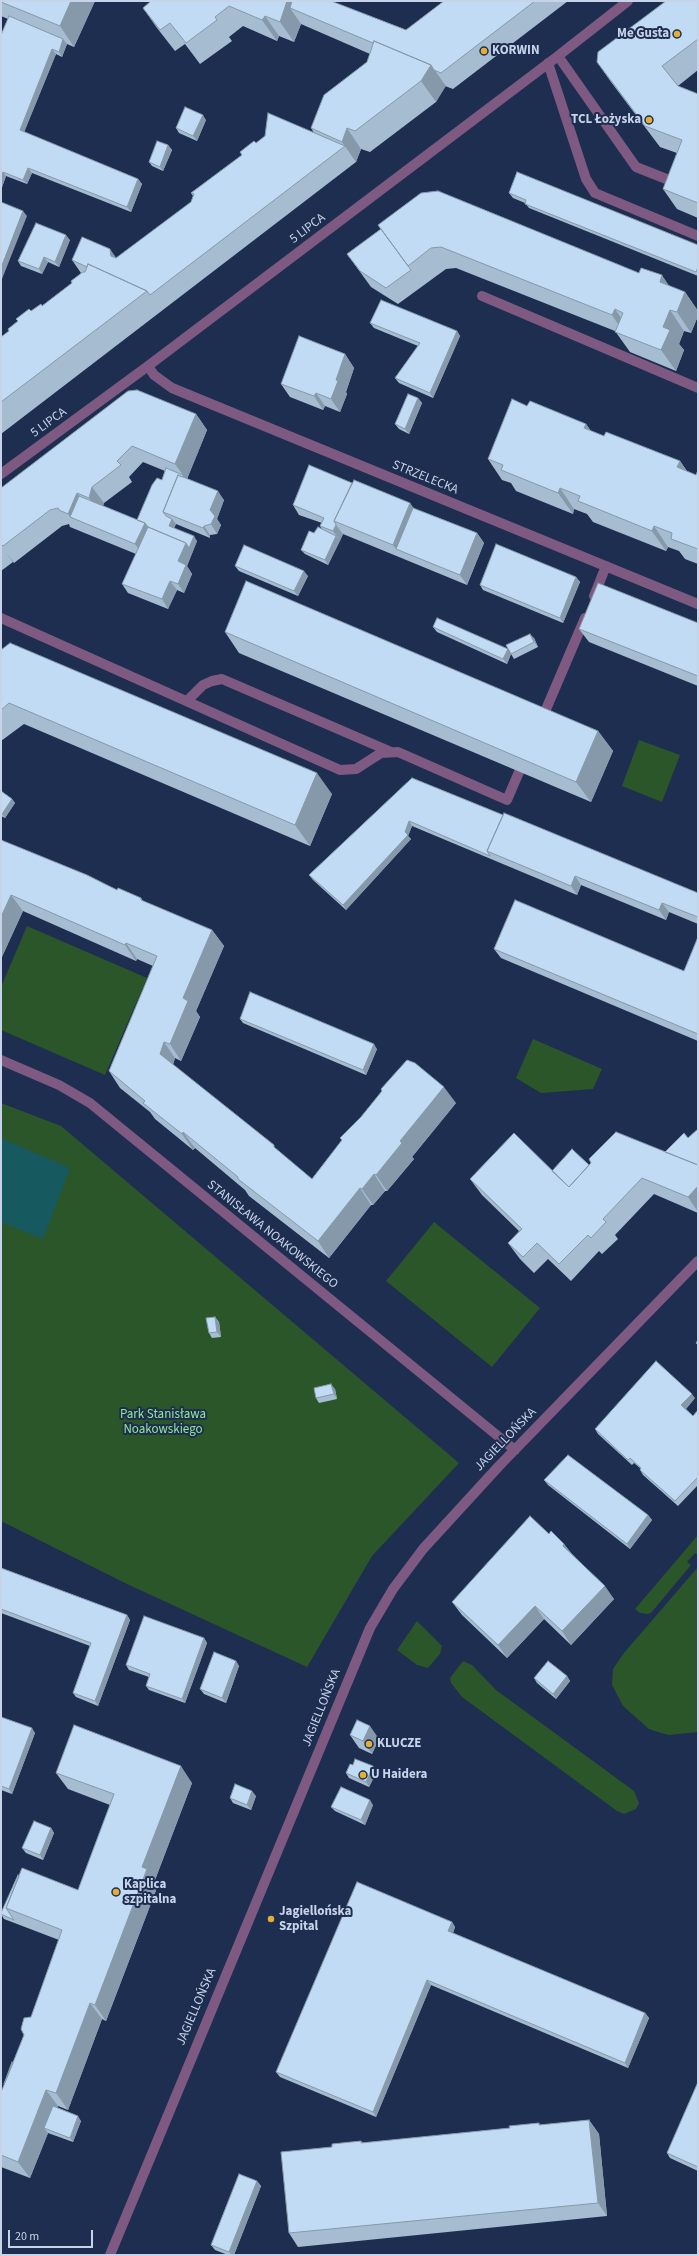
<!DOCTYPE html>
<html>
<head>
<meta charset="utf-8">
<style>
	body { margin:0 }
	#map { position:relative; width:699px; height:2256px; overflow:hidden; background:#1d2e50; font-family:"Source Sans 3",sans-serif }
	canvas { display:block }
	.frame { position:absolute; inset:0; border:2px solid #c7d3e9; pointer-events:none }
	.scale { position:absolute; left:8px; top:2230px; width:85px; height:18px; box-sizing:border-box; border:2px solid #c7d3e9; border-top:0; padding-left:5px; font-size:12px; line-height:14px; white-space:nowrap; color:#c7d3e9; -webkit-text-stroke:3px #1d2e50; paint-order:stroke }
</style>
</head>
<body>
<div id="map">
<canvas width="699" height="2256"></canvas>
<div class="frame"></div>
<div class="scale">20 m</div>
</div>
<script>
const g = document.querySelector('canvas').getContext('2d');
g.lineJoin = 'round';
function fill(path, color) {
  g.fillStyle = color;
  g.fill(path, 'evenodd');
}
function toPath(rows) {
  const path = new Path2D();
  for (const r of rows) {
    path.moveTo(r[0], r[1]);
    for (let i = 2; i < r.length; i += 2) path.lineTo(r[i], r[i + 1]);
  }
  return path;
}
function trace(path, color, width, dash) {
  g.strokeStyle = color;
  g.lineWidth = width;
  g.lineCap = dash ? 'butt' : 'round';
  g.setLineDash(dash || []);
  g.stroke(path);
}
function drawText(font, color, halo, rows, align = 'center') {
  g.font = font + ' "Source Sans 3",sans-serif';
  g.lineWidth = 4;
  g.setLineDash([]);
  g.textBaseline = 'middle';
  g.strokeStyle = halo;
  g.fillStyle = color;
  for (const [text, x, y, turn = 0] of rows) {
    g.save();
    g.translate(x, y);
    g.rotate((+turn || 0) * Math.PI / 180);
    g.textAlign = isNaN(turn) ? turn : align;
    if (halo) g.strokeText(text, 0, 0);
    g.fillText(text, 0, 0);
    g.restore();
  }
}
fill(toPath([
	[639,740,680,755,662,802,622,786],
	[27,926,147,978,105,1075,1,1030,1,987],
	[533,1039,602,1069,593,1089,541,1093,516,1078],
	[1,1103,61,1126,459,1463,372,1556,307,1667,127,1584,1,1521],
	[434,1222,540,1308,492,1367,386,1281],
	[698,1535,698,1555,695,1553,687,1562,691,1565,651,1613,647,1614,640,1613,635,1609],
	[698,1567,698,1732,669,1735,661,1733,649,1729,623,1706,612,1685,613,1669,624,1653],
	[417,1621,442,1646,440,1654,428,1668,417,1665,397,1650],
	[463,1661,472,1665,496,1690,634,1791,639,1803,636,1809,624,1814,617,1811,462,1697,451,1683,450,1678]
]), '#2b562a');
fill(toPath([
	[1,1138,70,1168,43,1239,1,1222]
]), '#165a60');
trace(toPath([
	[558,56,636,167,679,184],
	[548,63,586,179,595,193,698,236],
	[482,296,698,388],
	[148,366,154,375,172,388,698,604],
	[1,474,148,366,558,56,628,1],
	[594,596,606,566],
	[1,618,340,770,356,769,381,753,398,752,507,800,519,772],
	[187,701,203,685,212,681,222,679,389,751],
	[541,721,585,618],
	[1,1060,59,1085,90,1103,515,1450],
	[110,2255,370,1628,393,1589,423,1549,499,1466,698,1261]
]), '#7e5981', 10);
fill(toPath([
	[1,1,95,1,74,47,67,44,62,57,56,54,24,132,138,179,142,184,131,212,32,173,27,184,6,176,1,190,8,19,1,16],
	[331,1,406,30,444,1,568,1,453,89,445,86,436,102,370,152,361,149,356,162,1,434,1,337,9,331,31,311,42,306,72,283,81,273,72,260,117,258,191,202,193,196,191,193,242,155,256,143,314,133,311,128,367,62,370,54,301,24,294,42,279,36,277,41,243,26,229,37,232,41,200,64,185,44,175,51,157,28,143,8],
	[698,1,698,70,678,86,698,94,698,218,677,209,663,189,677,153,660,147,611,82,597,62],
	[206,120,197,141,179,133,176,128],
	[168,145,172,150,163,171,152,166,149,162],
	[509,193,698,245,698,276,529,208,525,203,513,198],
	[381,229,669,286,685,292,698,311,698,316,691,333,684,331,679,344,684,350,676,371,630,352,615,331,456,268,446,269,398,304,371,287,347,254],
	[70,240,59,267,48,262,42,274,21,266,18,261],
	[370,323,457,331,460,336,433,398,399,383,395,378,418,346,374,328],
	[345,354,354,368,346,392,347,394,340,412,325,406,323,410,290,397,281,384],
	[418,398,422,403,409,434,399,429,395,424],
	[527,406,586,424,591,431,604,436,680,461,687,471,696,475,698,470,698,564,685,559,679,551,668,547,666,551,593,522,587,514,574,509,573,514,516,491,511,483,502,480,488,459],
	[196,414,207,430,187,479,224,500,217,519,221,525,217,534,210,535,210,538,176,524,174,528,197,541,187,566,192,574,184,593,177,590,168,609,128,593,122,584,136,554,70,527,69,524,62,526,14,563,5,551,13,562,1,571,1,488],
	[143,462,165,471,162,480,137,520,103,506,104,503,132,482,129,477],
	[352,483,410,503,413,508,477,533,484,543,467,585,343,534,328,565,305,554,301,550,314,533,322,529,320,526,322,523,299,515,293,505],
	[235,566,308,576,298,596,239,571],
	[576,577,580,582,563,623,483,590,480,585],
	[698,623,698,686,589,642,579,629],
	[433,627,510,653,534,638,538,647,514,659,511,654,507,664,437,632],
	[225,632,598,731,613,751,591,802,239,653],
	[1,650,332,794,310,846,24,724,1,741],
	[412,778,503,815,698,893,698,924,669,912,666,920,581,885,577,895,412,826,408,836,411,839,346,910,313,880,309,875],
	[1,791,12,799,15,803,5,818,1,816],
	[1,840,117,890,141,898,143,901,212,930,224,946,196,1011,200,1017,181,1061,175,1058,173,1065,312,1179,342,1140,340,1138,361,1117,382,1091,381,1089,456,1103,412,1157,414,1159,387,1191,385,1191,373,1205,371,1205,329,1258,249,1196,245,1190,195,1148,193,1150,155,1119,150,1112,120,1088,109,1071,153,966,137,959,136,961,23,911,1,959],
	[698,937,698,1041,501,958,494,949,684,971],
	[240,1019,377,1049,366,1075,243,1023],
	[698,1129,698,1213,654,1194,615,1235,618,1239,602,1254,599,1251,571,1281,548,1259,534,1273,520,1259,508,1243,519,1231,482,1195,470,1179,552,1171,589,1165,665,1152,688,1138],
	[215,1317,219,1322,221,1337,212,1338,209,1333],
	[335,1389,337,1399,319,1403,316,1398],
	[695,1398,686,1409,693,1416,698,1410,698,1485,678,1506,643,1475,640,1470,641,1469,634,1463,632,1465,598,1434,595,1429],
	[544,1480,648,1515,652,1520,630,1549,548,1485],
	[549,1534,564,1544,572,1554,614,1599,571,1645,544,1619,507,1658,462,1615,452,1602],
	[1,1568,127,1615,130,1620,98,1706,76,1697,73,1693,90,1646,1,1613],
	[204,1638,207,1643,185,1703,149,1690,146,1686,149,1677,129,1670,126,1665],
	[236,1661,239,1666,226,1703,204,1694,200,1689],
	[567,1676,570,1681,556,1699,537,1683,534,1678],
	[1,1717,35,1733,12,1794,1,1790],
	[350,1735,379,1739,372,1754,359,1748],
	[353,1765,377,1771,369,1787,349,1778,346,1773],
	[56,1773,192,1783,155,1880,158,1885,106,2021,102,2019,68,2110,58,2106,57,2108,81,2121,73,2142,48,2133,30,2178,1,2167,1,2090,2,2090,31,2017,59,1940,4,1919,1,1914,18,1875,78,1890,110,1805,68,1789],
	[256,1796,251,1810,233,1803,230,1798],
	[373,1805,365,1825,335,1811,331,1807],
	[51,1828,54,1833,43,1860,26,1853,22,1848],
	[452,1922,455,1927,453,1933,645,2013,649,2018,628,2068,431,1985,376,2117,280,2077,276,2072],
	[698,2082,698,2171,670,2158,667,2153],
	[589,2120,599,2134,607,2216,298,2247,289,2233,361,2141,363,2143,510,2128,539,2123,540,2125],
	[257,2181,261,2186,234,2255,228,2255,215,2250,211,2245]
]), '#a5bcd1');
fill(toPath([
	[71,1,95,1,74,47,60,26],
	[287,1,306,1,290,8,301,24,294,42,280,22],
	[265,16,279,36,277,41,262,20],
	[63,39,67,44,62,57,59,52],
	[52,49,56,54,23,135,20,130],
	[431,65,446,86,436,102,421,81],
	[203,115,206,120,197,141,193,136],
	[347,128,361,149,356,162,342,142],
	[168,145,172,150,163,171,160,167],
	[28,168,32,173,27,184,23,180],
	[3,172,6,176,1,190,1,177],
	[138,179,142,184,131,212,127,207],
	[23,211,27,216,2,279,1,277,1,268],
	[66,235,70,240,59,267,55,262],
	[110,249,122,266,111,256],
	[44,257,48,262,42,274,39,269],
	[662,275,676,296,660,282],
	[685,292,698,311,698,316,691,333,677,312],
	[615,309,629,330,626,336,612,315],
	[670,310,684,331,679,344,684,350,676,371,661,350,663,327],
	[457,331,460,336,433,398,430,393],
	[345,354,354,368,346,392,347,394,340,412,331,399,336,380],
	[316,393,325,406,323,410,314,396],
	[418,398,422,403,409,434,405,429],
	[196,414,207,430,172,516,183,475,175,464],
	[586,424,600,444,584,428],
	[680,461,694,482,677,467],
	[92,487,104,503,100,514,89,498],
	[560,488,574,509,573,514,558,493],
	[218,491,224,500,217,519,221,525,217,534,211,524,210,510],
	[77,493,89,509,70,517,68,514],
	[410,503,420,517,396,549,393,545],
	[172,519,176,524,173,531,169,526],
	[145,523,154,536,144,557,135,544],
	[336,525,343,534,340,541,333,531],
	[204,526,210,535,210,538,203,528],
	[654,526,668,547,666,551,652,531],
	[477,533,484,543,467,585,460,575],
	[194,536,197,541,187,566,192,574,184,593,178,584,178,561,186,543],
	[336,536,340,541,328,565,325,560],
	[304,571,308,576,298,596,294,591],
	[576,577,580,582,563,623,560,618],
	[170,581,177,590,168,609,162,599],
	[530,634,534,638,538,647,534,642],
	[508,649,511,654,507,664,503,659],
	[598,731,613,751,591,802,576,782],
	[317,773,332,794,310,846,295,825],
	[12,799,15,803,5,818,2,814],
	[409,821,412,826,408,836,411,839,346,910,343,905,405,832],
	[575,876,581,885,577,895,571,886],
	[11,895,23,911,1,959,1,917],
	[662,903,669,912,666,920,659,910],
	[212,930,224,946,196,1011,200,1017,181,1061,170,1044,183,998],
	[126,943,137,959,136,961,125,945],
	[164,1042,175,1058,171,1070,160,1054],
	[374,1044,377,1049,366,1075,363,1070],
	[444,1087,456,1103,412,1157,414,1159,387,1191,376,1175,400,1141],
	[183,1132,195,1148,193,1150,182,1134],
	[374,1174,385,1191,373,1205,362,1189],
	[698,1186,698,1212,688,1197],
	[360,1188,371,1205,329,1258,318,1241],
	[215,1317,219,1322,221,1337,217,1332],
	[331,1384,335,1389,337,1399,334,1394],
	[692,1394,695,1398,685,1410,681,1405],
	[648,1515,652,1520,630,1549,627,1544],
	[564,1544,573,1557,563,1546],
	[605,1586,614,1599,571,1645,562,1631],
	[535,1606,544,1619,507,1658,498,1645],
	[127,1615,130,1620,98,1706,95,1701],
	[204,1638,207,1643,185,1703,182,1699],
	[236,1661,239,1666,226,1703,222,1698],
	[567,1676,570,1681,556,1699,553,1694],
	[370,1726,379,1739,372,1754,363,1741],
	[32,1728,35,1733,12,1794,9,1789],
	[181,1766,192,1783,155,1880,158,1885,106,2021,95,2005,142,1867],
	[373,1766,377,1771,369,1787,366,1782],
	[252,1791,256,1796,251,1810,247,1805],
	[370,1800,373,1805,365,1825,361,1820],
	[51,1828,54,1833,43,1860,40,1855],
	[452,1922,455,1927,452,1936,448,1931],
	[427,1980,431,1985,376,2117,373,2112],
	[90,2003,102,2019,68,2110,56,2093],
	[645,2013,649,2018,628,2068,625,2063],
	[46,2090,58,2106,49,2130,44,2128,48,2133,30,2178,18,2162],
	[78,2116,81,2121,73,2142,70,2138],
	[589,2120,599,2134,607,2216,598,2203],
	[257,2181,261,2186,234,2255,232,2255,229,2252]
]), '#8699aa');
const building = toPath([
	[1,1,71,1,60,26,1,2,1,1],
	[151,1,287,1,280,22,265,16,262,20,229,6,215,17,217,20,186,43,170,23,160,30,143,8,151,1],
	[292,1,331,1,406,30,444,1,535,1,441,73,434,70,431,65,374,41,373,43,290,8,292,1],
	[666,1,698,1,698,39,662,66,678,86,698,94,698,203,663,189,682,140,645,126,597,62,598,52,666,1],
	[9,16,63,39,59,52,52,49,20,130,138,179,127,207,28,168,23,180,3,172,1,177,1,35,9,16],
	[374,41,431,65,421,81,355,131,347,128,342,142,311,128,324,95,367,62,374,41],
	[185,107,203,115,193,136,176,128,185,107],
	[268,113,345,146,150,295,147,291,88,264,87,267,72,260,82,237,110,249,111,256,116,258,191,202,194,194,191,193,242,155,240,152,254,141,256,143,265,136,268,113],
	[157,141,168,145,160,167,149,162,157,141],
	[517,172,698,245,698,267,696,272,525,204,526,200,509,193,517,172],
	[438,191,639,273,641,268,662,275,660,282,685,292,677,312,670,310,663,327,670,330,661,350,615,332,623,313,615,309,612,315,441,247,431,248,408,266,378,225,421,193,438,191],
	[1,202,23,211,1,268,1,202],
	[36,223,66,235,55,262,44,257,39,269,18,261,36,223],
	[381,229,411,270,386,288,360,271,347,254,381,229],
	[88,264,147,291,1,402,1,337,9,331,8,329,18,321,16,319,29,309,31,311,41,304,42,306,72,283,71,281,83,272,85,272,88,264],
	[381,300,457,331,430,393,395,378,420,343,370,323,381,300],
	[299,336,345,354,336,380,338,381,331,399,316,393,314,396,281,384,299,336],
	[137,390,196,414,175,464,132,446,117,461,121,465,92,487,89,498,77,493,68,514,59,510,58,508,50,510,3,546,1,544,1,488,128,391,137,390],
	[408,394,418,398,405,429,395,424,408,394],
	[512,399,527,406,530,401,586,424,584,428,604,436,606,432,680,461,677,467,696,475,698,470,698,549,671,539,672,533,654,526,652,531,578,501,580,496,560,488,558,493,501,470,503,465,488,459,512,399],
	[309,465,352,483,334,521,336,525,333,531,320,526,324,518,293,505,309,465],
	[166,468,183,475,182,477,178,475,163,512,166,516,172,519,169,526,194,536,189,548,186,543,148,527,145,523,137,520,152,485,157,478,162,480,166,468],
	[178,475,218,491,210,510,215,516,211,524,204,526,203,528,163,512,178,475],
	[354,480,410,503,393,545,334,521,354,480],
	[79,496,145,523,135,544,70,517,79,496],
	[413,508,477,533,460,575,396,549,413,508],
	[148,527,186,543,178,561,186,565,178,584,170,581,162,599,122,584,148,527],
	[318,527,336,536,325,560,301,550,309,531,314,533,318,527],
	[496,544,576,577,560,618,480,585,496,544],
	[244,545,304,571,294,591,235,566,244,545],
	[246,581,598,731,576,782,225,632,246,581],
	[598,583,698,623,698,676,579,629,598,583],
	[437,618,508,649,503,659,433,627,437,618],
	[530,634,534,642,511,654,506,645,530,634],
	[10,643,317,773,295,825,9,703,1,710,1,650,10,643],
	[412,778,503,815,487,851,490,856,409,821,405,832,408,835,343,905,309,875,412,778],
	[1,791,12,799,2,814,1,813,1,791],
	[504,813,698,893,698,917,662,903,659,910,575,876,571,886,487,851,504,813],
	[1,840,87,875,117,890,118,888,141,898,141,900,212,930,183,998,188,1001,170,1044,164,1042,160,1054,274,1145,274,1147,312,1179,342,1140,340,1138,361,1117,382,1091,381,1089,407,1060,415,1063,444,1087,400,1141,402,1143,376,1175,374,1174,362,1189,360,1188,318,1241,238,1179,238,1177,183,1132,182,1134,143,1103,145,1101,109,1071,157,956,126,943,125,945,11,895,1,917,1,840],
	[515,900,684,971,698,937,698,1034,494,949,515,900],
	[250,992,374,1044,363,1070,240,1019,250,992],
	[698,1129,698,1165,665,1152,684,1133,688,1138,698,1129],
	[616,1132,698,1165,698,1186,688,1197,642,1178,603,1219,606,1222,591,1238,588,1235,559,1264,537,1243,523,1257,508,1243,522,1229,470,1179,514,1133,569,1187,591,1163,589,1159,616,1132],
	[572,1149,589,1165,569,1187,552,1171,572,1149],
	[215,1317,217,1332,209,1333,206,1318,215,1317],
	[698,1340,698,1345,696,1343,698,1340],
	[656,1361,692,1394,681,1405,693,1416,698,1410,698,1477,675,1501,640,1470,641,1468,630,1458,628,1460,595,1429,656,1361],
	[331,1384,334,1394,316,1398,314,1388,331,1384],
	[568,1455,648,1515,627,1544,544,1480,568,1455],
	[530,1516,549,1534,551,1531,564,1544,563,1546,605,1586,562,1631,535,1606,498,1645,452,1602,530,1516],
	[1,1568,127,1615,95,1701,73,1693,91,1643,1,1609,1,1568],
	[144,1616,204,1638,182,1699,146,1686,150,1674,126,1665,144,1616],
	[214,1652,236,1661,222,1698,200,1689,214,1652],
	[548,1661,567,1676,553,1694,534,1678,548,1661],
	[1,1717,32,1728,9,1789,1,1786,1,1717],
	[357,1720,370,1726,363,1741,350,1735,357,1720],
	[74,1725,181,1766,142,1867,147,1869,95,2005,90,2003,56,2093,46,2090,18,2162,1,2155,1,2090,2,2090,24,2035,21,2029,24,2018,31,2017,62,1930,6,1908,22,1868,78,1890,114,1794,56,1773,74,1725],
	[355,1759,373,1766,366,1782,346,1773,350,1764,353,1765,355,1759],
	[235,1784,252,1791,247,1805,230,1798,235,1784],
	[341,1787,370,1800,361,1820,331,1807,341,1787],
	[34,1821,51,1828,40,1855,22,1848,34,1821],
	[18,1875,19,1876,6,1908,14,1920,1,1914,1,1913,18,1875],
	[357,1882,452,1922,448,1931,645,2013,625,2063,427,1980,373,2112,276,2072,357,1882],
	[12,2062,13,2063,4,2084,12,2062],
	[698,2082,698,2167,667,2153,698,2082],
	[53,2106,78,2116,70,2138,44,2128,53,2106],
	[589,2120,598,2203,289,2233,281,2152,332,2147,332,2144,361,2141,361,2143,510,2128,509,2126,539,2123,539,2125,589,2120],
	[239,2174,257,2181,229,2252,211,2245,239,2174]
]);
fill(building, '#c0dbf3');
trace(building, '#8699aa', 1);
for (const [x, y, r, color] of [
	[677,34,4,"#e3ae35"],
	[484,51,4,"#e3ae35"],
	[649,120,4,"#e3ae35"],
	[369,1744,4,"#e3ae35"],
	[363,1775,4,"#e3ae35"],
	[116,1892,4,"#e3ae35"],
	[271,1919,4,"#e3ae35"]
]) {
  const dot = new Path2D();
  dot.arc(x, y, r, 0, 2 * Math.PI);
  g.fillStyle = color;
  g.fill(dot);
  trace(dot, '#1d2e50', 1.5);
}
drawText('bold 13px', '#c7d3e9', '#1d2e50', [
	["Me Gusta",669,34,"right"],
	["KORWIN",492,51],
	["TCL Łożyska",641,120,"right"],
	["KLUCZE",377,1744],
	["U Haidera",371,1775],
	["Kaplica",124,1885],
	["szpitalna",124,1900],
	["Jagiellońska",279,1912],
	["Szpital",279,1927]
], 'left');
drawText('13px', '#c7d3e9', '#1d2e50', [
	["5 LIPCA",308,229,-37],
	["5 LIPCA",49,423,-36],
	["STRZELECKA",425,478,22],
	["STANISŁAWA NOAKOWSKIEGO",272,1235,39],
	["JAGIELLOŃSKA",506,1440,-46],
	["JAGIELLOŃSKA",322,1708,-68],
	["JAGIELLOŃSKA",197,2007,-67]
]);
drawText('13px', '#94e692', '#1d2e50', [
	["Park Stanisława",163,1415],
	["Noakowskiego",163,1430]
]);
</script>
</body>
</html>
